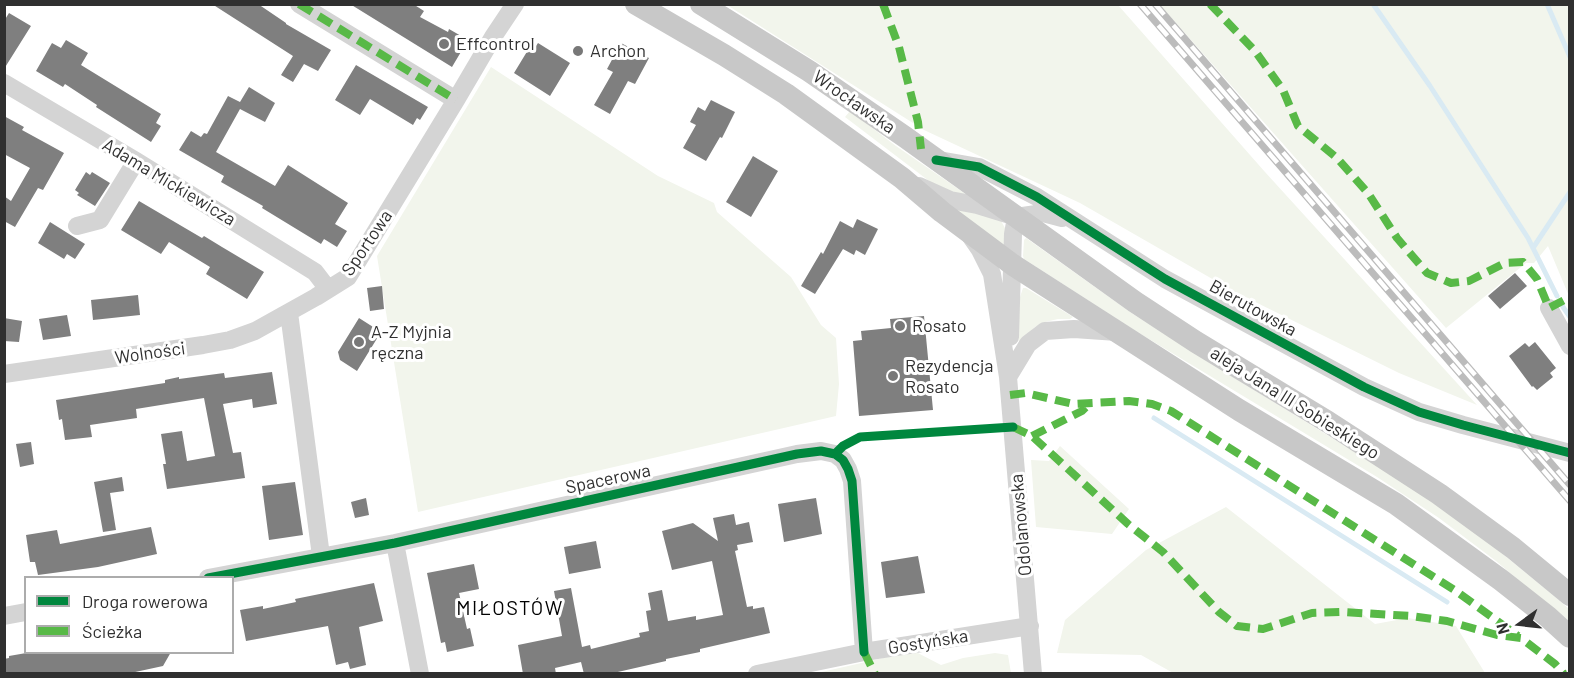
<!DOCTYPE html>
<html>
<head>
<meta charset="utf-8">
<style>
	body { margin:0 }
	#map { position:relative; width:1574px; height:678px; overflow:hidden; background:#fff; font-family:Barlow,sans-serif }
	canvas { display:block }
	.frame { position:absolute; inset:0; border:6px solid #303030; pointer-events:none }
	.legend { position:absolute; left:24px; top:576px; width:210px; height:78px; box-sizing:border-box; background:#fff; border:2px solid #acacac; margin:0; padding:8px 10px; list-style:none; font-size:18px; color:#303030 }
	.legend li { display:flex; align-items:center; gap:12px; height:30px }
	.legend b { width:30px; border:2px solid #acacac }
	.north { position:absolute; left:1490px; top:594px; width:60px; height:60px; -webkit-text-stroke:4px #fff; paint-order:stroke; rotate:255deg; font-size:16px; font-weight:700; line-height:24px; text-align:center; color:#303030 }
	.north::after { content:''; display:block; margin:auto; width:21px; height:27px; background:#303030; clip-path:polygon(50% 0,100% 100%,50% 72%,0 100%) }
</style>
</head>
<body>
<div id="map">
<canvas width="1574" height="678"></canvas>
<div class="frame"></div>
<ul class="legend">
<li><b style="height:8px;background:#00873e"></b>Droga rowerowa</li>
<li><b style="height:8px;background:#58b947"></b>Ścieżka</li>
</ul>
<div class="north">N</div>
</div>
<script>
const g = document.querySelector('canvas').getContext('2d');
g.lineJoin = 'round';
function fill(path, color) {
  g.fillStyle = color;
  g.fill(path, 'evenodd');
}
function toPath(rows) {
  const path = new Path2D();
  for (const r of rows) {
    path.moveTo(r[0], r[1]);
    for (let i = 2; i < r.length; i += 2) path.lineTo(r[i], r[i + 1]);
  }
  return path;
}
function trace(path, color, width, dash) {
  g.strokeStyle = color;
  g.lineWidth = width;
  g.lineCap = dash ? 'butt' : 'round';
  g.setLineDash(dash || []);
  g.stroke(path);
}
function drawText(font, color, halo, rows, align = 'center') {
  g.font = font + ' Barlow,sans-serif';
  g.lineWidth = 6;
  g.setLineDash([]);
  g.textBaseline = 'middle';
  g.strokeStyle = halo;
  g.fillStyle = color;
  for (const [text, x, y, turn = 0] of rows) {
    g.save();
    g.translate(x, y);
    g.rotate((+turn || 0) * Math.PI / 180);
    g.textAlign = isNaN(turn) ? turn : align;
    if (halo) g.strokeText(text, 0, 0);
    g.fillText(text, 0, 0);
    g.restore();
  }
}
fill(toPath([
	[727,5,1118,5,1265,172,1477,405,1399,373,1235,292,1080,203,924,130],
	[1160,5,1569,5,1569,296,1548,246,1534,263,1526,263,1446,328],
	[491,67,658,176,714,203,717,212,791,277,821,325,836,338,839,384,836,416,418,512,377,256],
	[850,111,896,146,970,197,945,191,929,181,845,117],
	[959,208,1000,219,1005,228,1005,246,955,211],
	[1026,238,1133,314,1207,361,1363,457,1428,499,1493,546,1553,595,1569,609,1569,623,1496,561,1439,518,1377,477,1134,330,1024,259,1023,256,1024,240],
	[1023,288,1026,288,1073,317,1070,319,1058,319,1045,322,1035,327,1019,342,1018,337,1019,300],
	[1060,446,1129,509,1112,534,1036,527,1031,460,1049,461],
	[1226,507,1375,624,1408,618,1456,626,1485,673,1175,674,1141,655,1057,653,1065,620,1146,550],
	[914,651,941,665,963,658,995,653,1008,655,1011,673,813,674]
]), '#f2f5ec');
trace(toPath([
	[1373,4,1430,86,1528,238,1557,296],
	[1547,4,1570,57],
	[1533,248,1570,192],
	[1563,307,1570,317],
	[1154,418,1447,602]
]), '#d9eaf3', 5);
fill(toPath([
	[212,4,258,4,286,23,286,24,331,50,318,71,304,64,293,82,281,75,293,56],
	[350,4,413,4,424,11,420,17,448,32,449,29,468,40,452,67],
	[9,13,31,26,4,69,4,21],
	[66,40,88,53,81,65,161,114,156,123,161,126,151,142,96,107,97,105,65,84,63,87,36,71,52,43,61,48],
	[538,43,570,63,550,96,514,73,528,50,532,52],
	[621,43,649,58,635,84,628,81,610,114,594,105,613,72,607,69],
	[356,65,428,107,420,120,417,118,413,125,370,99,360,115,335,100],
	[249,87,275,103,265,122,240,109,216,152,275,186,288,165,348,203,335,224,347,231,337,247,324,239,321,244,262,208,263,206,221,182,224,176,179,150,191,131,201,137,204,133,207,134,228,96,240,102],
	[711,100,735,112,722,138,720,137,706,161,683,148,696,125,690,122,698,107,705,111],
	[4,116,24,127,22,130,64,153,43,190,38,188,15,227,4,221,4,196,11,201,30,168,4,154],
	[753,156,778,171,751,217,726,202],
	[86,172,90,175,92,172,110,183,95,206,77,195,79,193,75,190],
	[139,201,202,238,204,236,222,247,264,272,247,299,206,274,210,267,169,242,161,254,121,230],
	[857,219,878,229,865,255,856,250,854,255,843,249,815,294,801,286,821,252,823,254,840,221,853,228],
	[50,222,85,244,75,259,67,254,64,259,38,243],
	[1515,273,1527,286,1500,309,1488,296],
	[382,286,384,309,370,311,367,288],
	[138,295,140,315,93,320,91,300],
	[67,315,71,336,43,340,39,319],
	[924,316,933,410,859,416,853,341,862,340,861,331,891,328,890,319],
	[4,318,22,321,19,342,4,341],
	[359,318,381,332,357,371,340,360,338,352],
	[1535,342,1556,368,1550,373,1553,377,1537,390,1533,386,1532,387,1509,356,1525,343,1529,347],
	[272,372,277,404,253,408,252,399,223,404,233,453,241,452,245,478,167,489,163,464,166,464,161,434,182,431,187,461,215,456,204,398,136,409,137,418,90,425,92,437,65,440,62,419,59,420,56,400,165,383,165,380,179,377,179,379,224,373,225,378],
	[31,442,34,464,20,467,16,444],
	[122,477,124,491,110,493,116,530,103,532,94,482],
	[295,482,303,535,269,540,262,486],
	[366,498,369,515,355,518,351,502],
	[816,498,822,534,784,542,778,504],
	[734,514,736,525,749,522,753,542,737,545,738,550,735,551,747,607,753,606,753,609,764,607,770,633,700,649,700,652,666,659,666,661,609,674,584,674,581,662,555,668,556,674,523,674,518,645,562,636,554,591,571,588,582,647,590,645,591,649,640,637,639,633,649,631,646,611,651,610,648,593,662,590,668,621,696,616,696,620,723,615,712,561,672,570,662,531,693,523,718,541,713,518],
	[151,527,157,554,98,567,38,575,35,562,30,562,26,535,57,530,60,544],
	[596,541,601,568,569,574,564,547],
	[918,556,925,593,886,598,881,562],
	[474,564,479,589,459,593,467,629,470,628,474,646,447,652,445,642,441,643,427,573],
	[374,583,383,621,359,627,366,665,350,669,348,662,336,665,328,626,246,641,240,610,263,606,263,609,296,602,295,599],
	[32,652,171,652,163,666,126,674,4,674,4,659,9,658,9,656]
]), '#7f7f7f');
trace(toPath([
	[299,4,456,100],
	[4,83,136,161,315,272,328,289],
	[939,160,979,167,1037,197,1165,279,1364,387,1419,412,1463,425,1570,453],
	[919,186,950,200,977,205,1016,217,1043,213,1062,218],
	[77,226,100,220,136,161],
	[971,237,980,250,992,274,1008,377,1033,674],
	[1549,308,1570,346],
	[289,313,321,556],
	[1010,337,1013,234,1016,217],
	[4,374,203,345,230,340,255,331,316,297,348,277,456,100,493,37,515,4],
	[1008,377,1028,344,1045,331,1074,329,1117,332],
	[395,543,420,674],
	[208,578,395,543,797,454,821,451,835,454,843,460,848,469,852,481,864,652],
	[4,616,26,612],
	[757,674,864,652,1030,626]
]), '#d4d4d4', 18);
trace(toPath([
	[636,4,724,55,786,94,902,178,942,212,1013,265,1239,410,1396,504,1501,580,1548,617,1570,637],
	[701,4,809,71,905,137,1135,302,1196,342,1328,422,1439,494,1513,548,1570,595]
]), '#c8c8c8', 22);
const rail = toPath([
	[1140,4,1570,501],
	[1155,4,1570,485]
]);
trace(rail, '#bcbcbc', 7);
trace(rail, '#fff', 4.5, [14]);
trace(toPath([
	[299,4,456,100],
	[883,4,899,47,918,122,921,149],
	[1210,4,1255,51,1283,90,1298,126,1337,158,1368,193,1397,238,1427,273,1451,283,1469,281,1505,263,1523,262,1537,279,1549,308,1570,297],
	[1010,395,1026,393,1073,404,1129,401,1152,404,1171,411,1456,591,1518,636],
	[1013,427,1032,436,1128,524,1163,552,1219,612,1237,626,1263,629,1312,613,1343,612,1411,616,1447,621,1497,635,1521,638,1555,664,1564,674],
	[1032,436,1082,411,1089,404],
	[864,652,875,674]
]), '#58b947', 8, [15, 8]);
trace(toPath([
	[936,160,979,167,1037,197,1165,279,1364,387,1419,412,1463,425,1570,453],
	[835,454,843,460,848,469,852,481,864,652],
	[835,454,843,446,860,437,1013,427],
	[208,578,395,543,797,454,821,451,835,454]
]), '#00873e', 9);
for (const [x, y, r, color] of [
	[444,44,6,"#787878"],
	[578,51,6,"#787878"],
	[900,326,6,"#787878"],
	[359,342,6,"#787878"],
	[893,376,6,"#787878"]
]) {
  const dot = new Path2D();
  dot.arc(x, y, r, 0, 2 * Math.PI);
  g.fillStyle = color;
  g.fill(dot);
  trace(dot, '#fff', 2);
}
drawText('18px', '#303030', '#fff', [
	["Effcontrol",456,44],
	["Archon",590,51],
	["Rosato",912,326],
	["A-Z Myjnia",371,332],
	["ręczna",371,353],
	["Rezydencja",905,366],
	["Rosato",905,387]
], 'left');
drawText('18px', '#303030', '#fff', [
	["Wrocławska",854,102,35],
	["Adama Mickiewicza",169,182,31],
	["Sportowa",367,243,-56],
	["Bierutowska",1253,308,29],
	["Wolności",150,353,-8],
	["aleja Jana III Sobieskiego",1295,403,32],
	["Spacerowa",608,479,-12],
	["Odolanowska",1021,525,-95],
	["Gostyńska",928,642,-9]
]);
g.letterSpacing = '1.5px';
drawText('20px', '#000', '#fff', [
	["MIŁOSTÓW",510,608]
]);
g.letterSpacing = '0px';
</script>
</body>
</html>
